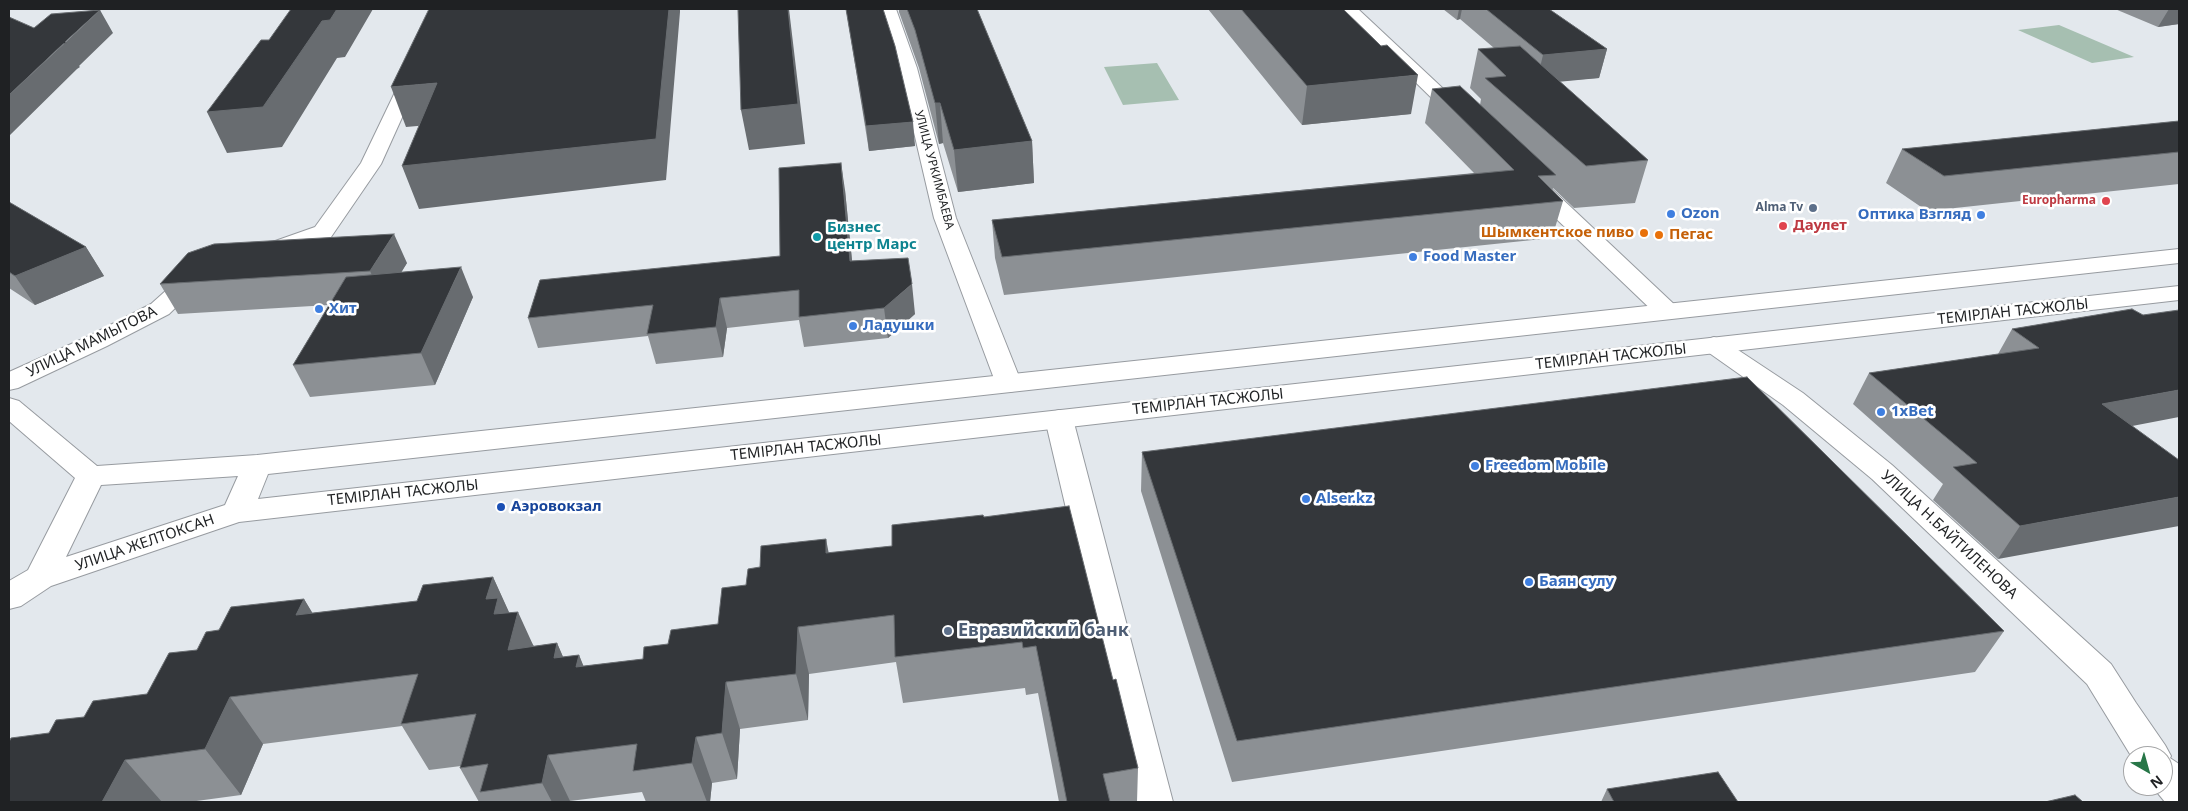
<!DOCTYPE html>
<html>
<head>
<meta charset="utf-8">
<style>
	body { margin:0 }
	#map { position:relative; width:2188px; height:811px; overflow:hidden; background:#e3e8ed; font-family:"Noto Sans",sans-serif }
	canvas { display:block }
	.frame { position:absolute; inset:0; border:10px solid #1f2123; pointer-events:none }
	.north { position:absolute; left:2123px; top:746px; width:50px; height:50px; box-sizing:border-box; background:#fff; border:1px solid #a5a6a7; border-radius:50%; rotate:142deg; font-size:14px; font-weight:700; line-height:20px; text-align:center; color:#1f2123 }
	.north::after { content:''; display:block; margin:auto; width:18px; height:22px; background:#277647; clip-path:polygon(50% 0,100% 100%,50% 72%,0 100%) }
</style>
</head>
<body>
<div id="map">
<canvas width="2188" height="811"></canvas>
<div class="frame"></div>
<div class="north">N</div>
</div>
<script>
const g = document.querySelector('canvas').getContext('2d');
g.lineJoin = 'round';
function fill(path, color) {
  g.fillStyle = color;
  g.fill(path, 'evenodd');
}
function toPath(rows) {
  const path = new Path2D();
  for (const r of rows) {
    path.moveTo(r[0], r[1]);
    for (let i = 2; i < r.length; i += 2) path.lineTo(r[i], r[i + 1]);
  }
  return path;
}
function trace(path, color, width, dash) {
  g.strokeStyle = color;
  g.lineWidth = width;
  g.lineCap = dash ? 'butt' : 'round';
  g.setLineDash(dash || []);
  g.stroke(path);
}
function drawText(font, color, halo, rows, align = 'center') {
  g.font = font + ' "Noto Sans",sans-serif';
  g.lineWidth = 5;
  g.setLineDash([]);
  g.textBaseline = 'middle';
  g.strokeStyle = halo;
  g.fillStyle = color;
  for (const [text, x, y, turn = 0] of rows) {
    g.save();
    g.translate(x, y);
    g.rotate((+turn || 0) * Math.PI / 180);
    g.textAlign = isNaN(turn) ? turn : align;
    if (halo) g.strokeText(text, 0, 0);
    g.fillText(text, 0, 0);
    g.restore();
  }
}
fill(toPath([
	[2059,25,2134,57,2092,63,2018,30],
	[1157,63,1179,100,1123,105,1104,67]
]), '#a6bfb1');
const minor = toPath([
	[435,9,451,9,381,164,331,237,277,256,269,258,261,256,257,251,261,246,315,227,361,163,435,9],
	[880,9,896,9,917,68,956,218,1022,384,1019,390,1009,392,999,390,996,384,934,218,899,68,880,9],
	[1341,9,1358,9,1467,111,1470,115,1467,119,1460,121,1453,119,1341,9],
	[1533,178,1541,179,1677,307,1680,312,1677,317,1668,319,1659,317,1525,189,1522,184,1525,179,1533,178],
	[197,268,205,270,209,275,169,314,107,346,18,388,9,390,9,372,89,336,151,304,189,270,197,268],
	[1714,337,1723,340,1803,393,1892,465,2111,664,2136,703,2165,745,2171,756,2170,758,2179,764,2179,802,2165,802,2152,786,2163,786,2163,756,2133,756,2133,759,2087,684,1872,479,1783,405,1705,350,1701,345,1705,340,1714,337],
	[1059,410,1069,413,1073,419,1173,802,1135,802,1045,419,1049,413,1059,410]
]);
const primary = toPath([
	[2179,249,2179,263,268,474,258,499,2179,286,2179,300,239,522,51,586,21,606,9,609,9,581,28,570,75,478,9,421,9,398,19,401,97,466,257,455,2179,249],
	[238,476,225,505,66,557,101,485,238,476]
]);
trace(minor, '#979ba0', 2);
trace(primary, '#979ba0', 2);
fill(minor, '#fff');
fill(primary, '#fff');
fill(toPath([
	[846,9,883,9,915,146,869,151],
	[899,9,977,9,1032,141,1034,183,958,192,943,143,939,144,919,68,899,12],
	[1208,9,1343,9,1381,46,1411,114,1302,125],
	[1443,9,1549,9,1607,49,1599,78,1559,81,1648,160,1635,203,1574,208,1553,188,1552,191,1563,201,1552,238,1004,295,995,258,992,220,1474,173,1425,123,1432,89,1480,105,1481,99,1470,88,1478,49,1494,48,1460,19,1457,20],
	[2115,9,2179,9,2179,24,2158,27],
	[2179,121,2179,184,1927,211,1886,183,1902,149],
	[845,190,852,261,915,314,888,338,804,347,799,320,727,328,723,357,656,364,648,336,538,348,528,318,780,256],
	[9,202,86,247,104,276,35,305,9,288],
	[407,263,401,272,473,297,435,385,310,397,293,365,329,305,178,314,160,284],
	[2132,309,2133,426,1998,559,1933,500,1943,484,1853,404,1869,373,1998,354,2012,329],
	[1142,452,2004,631,1975,672,1232,782,1141,491],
	[984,517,1113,680,1138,768,1137,802,1059,802,1038,693,1026,695,1025,688,903,703,896,662,809,674,808,720,740,729,737,779,712,783,710,802,646,802,642,792,570,801,570,802,479,802,460,768,461,766,429,770,402,726,263,744,241,795,189,802,9,802,49,733,84,717,147,694,219,630,304,599,312,613,417,601,493,577,509,613,534,646,557,643,563,657,579,655,583,666,643,659,668,644,718,624,760,567,829,553,892,546],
	[1607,789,1738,802,1601,802]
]), '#8c9094');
fill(toPath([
	[337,9,373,9,345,57,337,58,282,147,227,153,207,112],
	[669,9,680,9,680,12,666,180,419,209,402,166],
	[788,9,789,9,805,144,749,150,741,110],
	[1459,9,1462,9,1460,19,1457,20],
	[2169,9,2179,9,2179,24,2158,27],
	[100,10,113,33,79,66,80,67,77,69,9,136,9,95],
	[1607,49,1599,78,1536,84,1543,55],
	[1418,75,1411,114,1302,125,1307,86],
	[437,83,451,123,406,127,391,87],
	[935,103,940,103,943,143,939,144],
	[913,122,915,146,869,151,866,126],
	[1032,141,1034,183,958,192,954,150],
	[841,163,845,190,855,290,850,261],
	[394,234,407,263,384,301,370,271],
	[86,247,104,276,35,305,15,276],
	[461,267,473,297,435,385,421,353],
	[912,284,915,314,888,338,884,308],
	[720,298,727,328,723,357,716,327],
	[2179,390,2179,417,2080,436,2102,404],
	[2179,497,2179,526,1998,559,2020,526],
	[826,539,835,585,826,553],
	[493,577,514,623,518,612,539,658,508,650,486,599],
	[304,599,332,645,296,615],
	[798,627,809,674,808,720,796,674],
	[557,643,577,689,554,658],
	[579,655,598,701,576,667],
	[726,682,740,729,737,779,722,733],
	[230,697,263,744,241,795,205,749],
	[696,737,712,783,710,802,707,802,692,763],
	[548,755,570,801,570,802,552,802,542,783],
	[125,760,162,802,102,802]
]), '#686c70');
const building = toPath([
	[291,9,337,9,330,20,322,21,263,107,207,112,261,40,269,40,291,9],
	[429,9,669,9,656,139,402,166,437,83,391,87,429,9],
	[742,9,788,9,798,104,741,110,738,10,742,9],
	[846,9,883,9,895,46,913,122,866,126,846,9],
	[907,9,977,9,1032,141,954,150,940,103,935,103,915,30,907,9],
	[1241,9,1343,9,1381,46,1387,45,1418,75,1307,86,1241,9],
	[1486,9,1549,9,1607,49,1543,55,1486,9],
	[100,10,65,42,67,43,63,44,9,95,9,17,34,28,51,14,100,10],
	[1520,46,1648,160,1586,166,1485,78,1506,76,1478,49,1520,46],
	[1460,86,1556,175,1538,176,1563,201,1002,257,992,220,1514,170,1432,89,1460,86],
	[2179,121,2179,152,1944,176,1902,149,2179,121],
	[841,163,850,261,908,258,912,284,884,308,799,317,799,290,720,298,716,327,647,334,653,305,528,318,540,280,780,256,779,168,841,163],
	[9,202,86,247,15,276,9,272,9,202],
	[394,234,370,271,160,284,188,253,214,244,394,234],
	[461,267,421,353,293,365,346,277,461,267],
	[2132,309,2143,315,2179,310,2179,390,2102,404,2179,460,2179,497,2020,526,1953,467,1977,463,1869,373,2039,348,2012,329,2132,309],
	[1747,377,2004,631,1237,741,1142,452,1747,377],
	[1069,506,1113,680,1116,679,1138,768,1103,774,1110,802,1067,802,1036,646,1023,648,1022,642,895,657,894,615,798,627,796,674,726,682,722,733,696,737,692,763,633,771,637,744,548,755,542,783,480,792,488,764,460,768,476,714,401,724,418,674,230,697,205,749,125,760,102,802,9,802,9,742,11,738,49,733,56,720,84,717,93,701,147,694,169,653,197,650,206,632,219,630,231,607,304,599,296,615,417,601,423,585,493,577,486,599,498,598,494,614,518,612,508,650,557,643,554,658,579,655,576,667,643,659,644,647,668,644,671,630,718,624,722,588,746,585,748,569,760,567,761,546,826,539,826,553,892,546,892,525,983,515,984,517,1069,506],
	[1718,772,1738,802,1614,802,1607,789,1718,772],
	[2075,795,2083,802,2045,802,2075,795]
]);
fill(building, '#34373b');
trace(building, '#686c70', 1);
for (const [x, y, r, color] of [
	[2106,201,5,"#e0444e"],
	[1813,208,5,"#5c6f8a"],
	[1671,214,5,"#3f7fe0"],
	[1981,215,5,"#3f7fe0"],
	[1783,226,5,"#e0444e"],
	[1644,233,5,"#e8710a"],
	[1659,235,5,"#e8710a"],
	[817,237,5,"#0f9aa8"],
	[1413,257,5,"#3f7fe0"],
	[319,309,5,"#3f7fe0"],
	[853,326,5,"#3f7fe0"],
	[1881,412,5,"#3f7fe0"],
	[1475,466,5,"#3f7fe0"],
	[1306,499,5,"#3f7fe0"],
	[501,507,5,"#1a4fb4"],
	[1529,582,5,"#3f7fe0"],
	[948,631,5,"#5c6f8a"]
]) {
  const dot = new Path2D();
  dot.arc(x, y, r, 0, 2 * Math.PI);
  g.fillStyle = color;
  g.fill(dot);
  trace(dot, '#fff', 2);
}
drawText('12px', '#1f2123', '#fff', [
	["УЛИЦА УРКИМБАЕВА",934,170,75]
]);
drawText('bold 12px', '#be3a42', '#fff', [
	["Europharma",2096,201]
], 'right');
drawText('bold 12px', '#4e5e75', '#fff', [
	["Alma Tv",1803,208]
], 'right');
drawText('bold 15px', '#366cbe', '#fff', [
	["Ozon",1681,214],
	["Оптика Взгляд",1971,215,"right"],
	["Food Master",1423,257],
	["Хит",329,309],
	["Ладушки",863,326],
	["1xBet",1891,412],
	["Freedom Mobile",1485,466],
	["Alser.kz",1316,499],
	["Баян сулу",1539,582]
], 'left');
drawText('bold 15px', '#be3a42', '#fff', [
	["Даулет",1793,226]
], 'left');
drawText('bold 15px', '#0d838f', '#fff', [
	["Бизнес",827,228],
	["центр Марс",827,245]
], 'left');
drawText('bold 15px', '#c56008', '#fff', [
	["Шымкентское пиво",1634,233],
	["Пегас",1669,235,"left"]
], 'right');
drawText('15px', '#1f2123', '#fff', [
	["ТЕМІРЛАН ТАСЖОЛЫ",2013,312,-6],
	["УЛИЦА МАМЫТОВА",92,342,-26],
	["ТЕМІРЛАН ТАСЖОЛЫ",1611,357,-6],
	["ТЕМІРЛАН ТАСЖОЛЫ",1208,402,-6],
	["ТЕМІРЛАН ТАСЖОЛЫ",806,448,-6],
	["ТЕМІРЛАН ТАСЖОЛЫ",403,493,-6],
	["УЛИЦА Н.БАЙТИЛЕНОВА",1949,535,43],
	["УЛИЦА ЖЕЛТОКСАН",145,543,-19]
]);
drawText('bold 15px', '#164399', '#fff', [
	["Аэровокзал",511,507]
], 'left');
drawText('bold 18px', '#4e5e75', '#fff', [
	["Евразийский банк",958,631]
], 'left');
</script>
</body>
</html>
